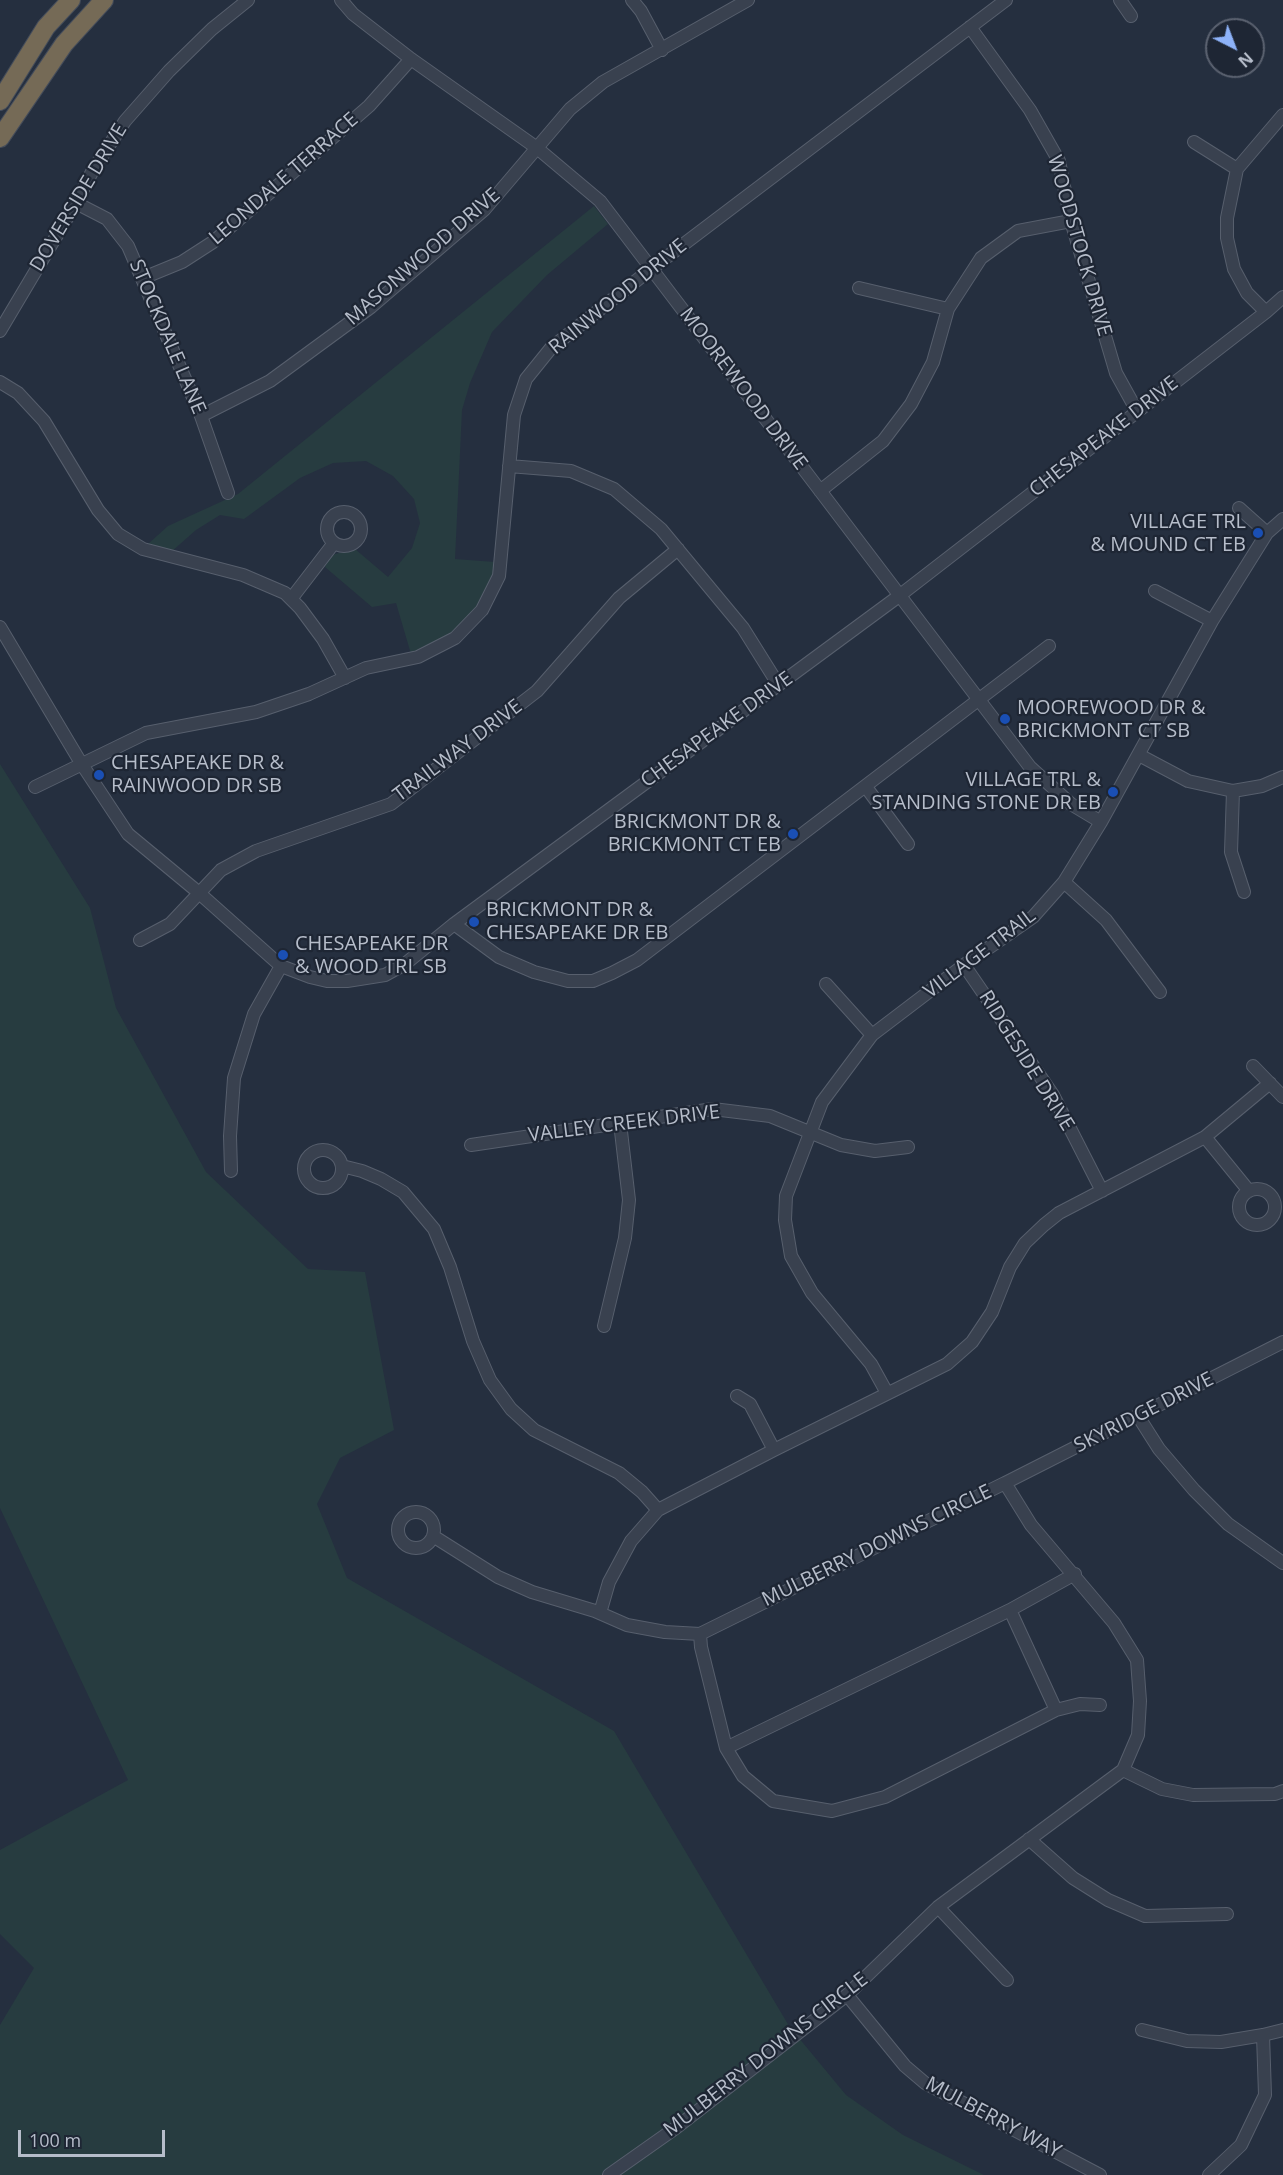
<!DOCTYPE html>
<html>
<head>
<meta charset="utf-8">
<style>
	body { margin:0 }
	#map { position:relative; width:1283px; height:2175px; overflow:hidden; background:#252f3f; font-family:"Open Sans",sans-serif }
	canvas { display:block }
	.north { position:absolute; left:1205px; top:18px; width:60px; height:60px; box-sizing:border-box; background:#1e2634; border:2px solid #5b6270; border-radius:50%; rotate:138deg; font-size:16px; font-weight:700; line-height:24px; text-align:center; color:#b6bdca }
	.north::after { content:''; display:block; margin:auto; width:21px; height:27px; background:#8db2f8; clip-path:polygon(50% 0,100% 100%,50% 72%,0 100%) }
	.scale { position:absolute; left:18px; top:2130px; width:147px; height:27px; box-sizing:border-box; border:3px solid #b6bdca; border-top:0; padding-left:8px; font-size:18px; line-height:21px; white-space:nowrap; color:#b6bdca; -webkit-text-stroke:4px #1e2634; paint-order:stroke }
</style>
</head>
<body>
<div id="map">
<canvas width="1283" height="2175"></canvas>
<div class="north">N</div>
<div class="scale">100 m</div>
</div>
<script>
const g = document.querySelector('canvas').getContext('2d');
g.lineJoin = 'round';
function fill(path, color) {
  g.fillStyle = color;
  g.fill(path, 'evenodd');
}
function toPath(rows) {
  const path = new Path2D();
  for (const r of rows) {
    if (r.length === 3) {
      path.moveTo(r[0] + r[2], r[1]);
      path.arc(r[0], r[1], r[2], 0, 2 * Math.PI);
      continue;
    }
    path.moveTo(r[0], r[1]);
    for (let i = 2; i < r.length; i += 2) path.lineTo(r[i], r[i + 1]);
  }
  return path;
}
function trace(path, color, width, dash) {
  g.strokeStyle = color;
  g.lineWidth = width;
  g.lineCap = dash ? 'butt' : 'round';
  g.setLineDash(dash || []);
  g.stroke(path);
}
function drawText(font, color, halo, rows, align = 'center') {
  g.font = font + ' "Open Sans",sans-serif';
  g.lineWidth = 4.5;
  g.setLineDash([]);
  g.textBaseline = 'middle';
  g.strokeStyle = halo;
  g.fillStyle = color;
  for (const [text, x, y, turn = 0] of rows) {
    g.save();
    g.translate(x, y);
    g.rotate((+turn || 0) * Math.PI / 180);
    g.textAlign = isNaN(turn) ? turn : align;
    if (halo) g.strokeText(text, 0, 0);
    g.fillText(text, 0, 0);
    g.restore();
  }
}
fill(toPath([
	[594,206,608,224,547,275,492,332,470,383,462,410,455,559,495,562,495,572,476,612,454,633,411,654,396,603,372,607,325,567,329,559,335,554,355,549,388,577,412,548,420,523,414,499,393,476,366,461,333,463,300,478,244,519,220,515,196,530,171,552,148,544,168,526,238,494],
	[0,764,90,908,116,1008,206,1172,308,1269,365,1272,394,1430,340,1458,317,1504,347,1578,614,1731,789,2026,846,2095,903,2135,984,2175,0,2175,0,2025,34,1968,0,1934,0,1850,128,1780,0,1508]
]), '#273c40');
const minor = toPath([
	[341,0,353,14,411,59,537,148,600,201,1030,767,1071,804,1101,822],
	[632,0,641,11,662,50],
	[1120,0,1131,16],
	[970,27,1030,110,1059,161,1071,221,1116,373,1137,411],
	[1194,142,1237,169],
	[76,203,107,219,128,246,201,416,228,493],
	[143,278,182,262,213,242,369,106,411,59],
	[859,288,948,309],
	[1266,312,1247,293,1234,269,1227,238,1227,218,1237,169,1283,115],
	[0,331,76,203,93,170,125,121,169,71,212,29,248,0],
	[0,382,18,393,44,421,98,510,118,534,143,549,243,575,285,593,300,608,323,639,345,678],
	[201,416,270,381,371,307,484,210,570,109,603,82,748,0],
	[509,466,571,471,614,489,661,529,743,628,778,684],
	[820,491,883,441,911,404,933,362,948,309,981,258,1018,231,1071,221],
	[1239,508,1267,533],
	[344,529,17],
	[1155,591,1212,621],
	[291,599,334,543],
	[0,627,81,763,128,834,198,892,281,966,310,977,327,981,347,981,385,975,405,964,454,924,899,596,1266,312,1283,297],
	[1139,755,1188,781,1233,791,1262,786,1283,777],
	[35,787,146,733,256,712,309,694,366,668,418,657,455,638,482,610,499,576,514,415,526,379,551,348,651,269,1006,0],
	[866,787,908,844],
	[1233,791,1231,852,1244,892],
	[1064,882,1106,920,1160,992],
	[454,924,499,957,534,972,568,981,593,981,612,973,637,960,1049,646],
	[140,940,170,924,221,870,256,851,391,804,537,691,619,598,678,549],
	[964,965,1053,1095,1102,1191],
	[826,984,872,1035],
	[1253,1066,1283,1097],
	[1205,1137,1249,1191],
	[471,1145,713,1109,770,1116,841,1145,875,1151,908,1147],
	[323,1169,19],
	[342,1166,362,1171,381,1179,403,1192,434,1229,450,1267,473,1341,490,1380,511,1409,534,1430,619,1473,642,1492,658,1510],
	[231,1171,230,1136,234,1078,254,1014,281,966],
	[1257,1207,18],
	[604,1326,625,1238,629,1200,620,1123],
	[887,1393,871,1364,812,1293,791,1256,785,1220,786,1196,822,1102,872,1035,964,965,1033,917,1064,882,1101,822,1212,621,1267,533,1283,519],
	[737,1396,750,1404,774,1450],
	[1138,1416,1159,1449,1194,1490,1228,1524,1283,1563],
	[1005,1483,1283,1342],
	[416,1530,18],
	[433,1536,498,1577,532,1592,595,1611,627,1625,665,1632,700,1634],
	[600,1613,609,1582,631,1541,658,1510,774,1450,947,1364,972,1342,992,1312,1010,1267,1025,1243,1044,1225,1059,1213,1205,1137,1270,1083],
	[1056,1710,1010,1610,1075,1574],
	[726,1748,1010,1610],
	[1123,1770,1162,1789,1193,1795,1275,1794,1283,1791],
	[1029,1839,1073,1878,1108,1900,1145,1916,1227,1914],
	[938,1907,1007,1980],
	[847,1995,905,2066,925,2083,1100,2175],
	[1142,2030,1187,2041,1221,2042,1263,2035,1283,2030],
	[609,2175,677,2127,847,1995,938,1907,1123,1770,1138,1735,1140,1701,1137,1660,1114,1623,1031,1525,1005,1483,700,1634,701,1647,726,1748,743,1776,773,1801,832,1811,885,1797,1056,1710,1080,1704,1100,1705],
	[1209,2175,1241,2145,1265,2095,1263,2035]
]);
const highway = toPath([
	[0,101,46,27,71,0],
	[0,138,64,44,104,0]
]);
trace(minor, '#575f6d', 14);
trace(highway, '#444c5a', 20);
trace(minor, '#39414f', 12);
trace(highway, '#756a56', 18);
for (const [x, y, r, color] of [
	[1258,533,6,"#1a4fb4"],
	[1005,719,6,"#1a4fb4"],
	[99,775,6,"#1a4fb4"],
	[1113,792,6,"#1a4fb4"],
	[793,834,6,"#1a4fb4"],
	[474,922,6,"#1a4fb4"],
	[283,955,6,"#1a4fb4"]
]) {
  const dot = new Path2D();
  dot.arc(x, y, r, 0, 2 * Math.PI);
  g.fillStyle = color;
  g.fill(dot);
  trace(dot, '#1e2634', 2);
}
drawText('20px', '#b6bdca', '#1e2634', [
	["LEONDALE TERRACE",284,179,-41],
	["DOVERSIDE DRIVE",79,198,-59],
	["WOODSTOCK DRIVE",1079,246,74],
	["MASONWOOD DRIVE",423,257,-41],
	["RAINWOOD DRIVE",618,297,-39],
	["STOCKDALE LANE",167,337,67],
	["MOOREWOOD DRIVE",743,389,53],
	["CHESAPEAKE DRIVE",1104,437,-38],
	["CHESAPEAKE DRIVE",717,730,-36],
	["TRAILWAY DRIVE",458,751,-37],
	["VILLAGE TRAIL",980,954,-37],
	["RIDGESIDE DRIVE",1026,1061,58],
	["VALLEY CREEK DRIVE",624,1124,-7],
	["SKYRIDGE DRIVE",1144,1413,-27],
	["MULBERRY DOWNS CIRCLE",877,1546,-26],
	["MULBERRY DOWNS CIRCLE",766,2055,-38],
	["MULBERRY WAY",993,2118,28]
]);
drawText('20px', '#b6bdca', '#1e2634', [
	["VILLAGE TRL",1246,522,"right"],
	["& MOUND CT EB",1246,545,"right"],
	["MOOREWOOD DR &",1017,708],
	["BRICKMONT CT SB",1017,731],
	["CHESAPEAKE DR &",111,763],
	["RAINWOOD DR SB",111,786],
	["VILLAGE TRL &",1101,780,"right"],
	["STANDING STONE DR EB",1101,803,"right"],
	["BRICKMONT DR &",781,822,"right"],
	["BRICKMONT CT EB",781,845,"right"],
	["BRICKMONT DR &",486,910],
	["CHESAPEAKE DR EB",486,933],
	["CHESAPEAKE DR",295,944],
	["& WOOD TRL SB",295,967]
], 'left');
</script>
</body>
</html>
